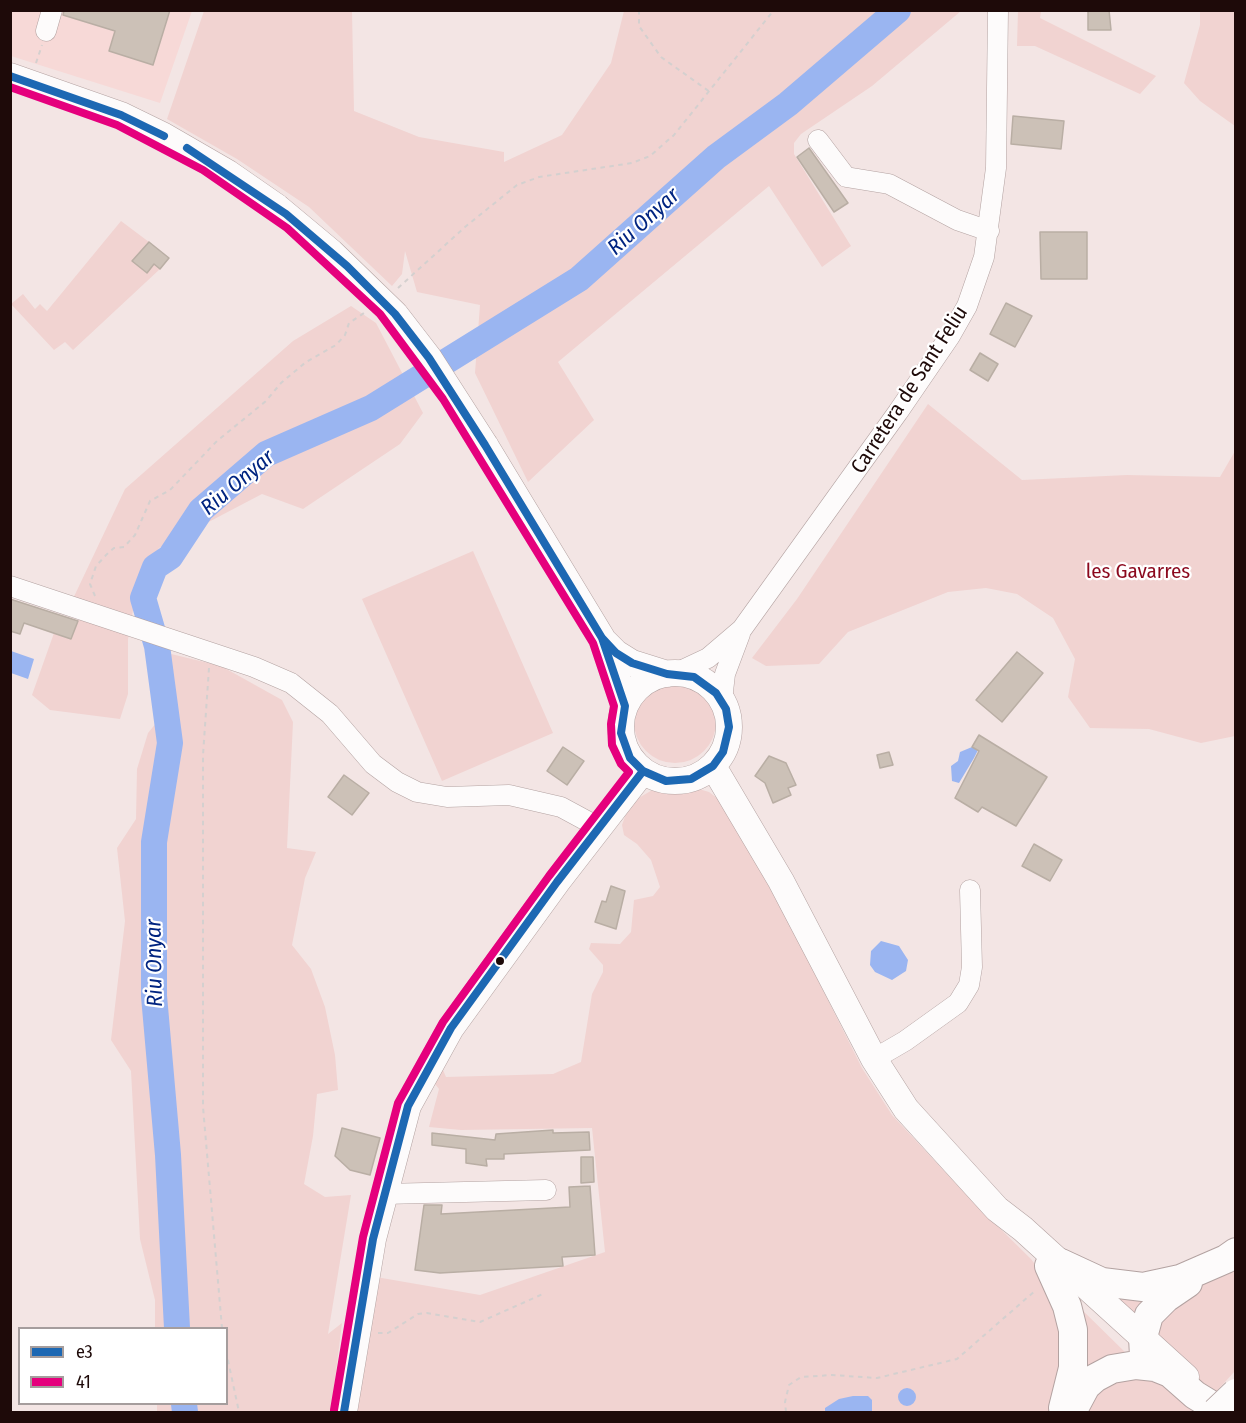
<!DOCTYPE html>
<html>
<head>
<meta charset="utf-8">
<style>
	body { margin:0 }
	#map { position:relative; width:1246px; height:1423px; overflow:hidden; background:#f3e5e4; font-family:"Fira Sans Condensed",sans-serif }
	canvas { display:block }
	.frame { position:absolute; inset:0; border:12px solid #1e0a09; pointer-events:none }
	.legend { position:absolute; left:18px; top:1327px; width:210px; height:78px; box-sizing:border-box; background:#fff; border:2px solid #a59d9d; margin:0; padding:8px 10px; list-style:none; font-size:18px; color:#1e0a09 }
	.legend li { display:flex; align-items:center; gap:12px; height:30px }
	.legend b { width:30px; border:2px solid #a59d9d }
</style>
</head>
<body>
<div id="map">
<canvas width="1246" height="1423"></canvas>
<div class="frame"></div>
<ul class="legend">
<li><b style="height:8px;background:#1d68b3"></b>e3</li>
<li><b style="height:8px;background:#e5007d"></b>41</li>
</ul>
</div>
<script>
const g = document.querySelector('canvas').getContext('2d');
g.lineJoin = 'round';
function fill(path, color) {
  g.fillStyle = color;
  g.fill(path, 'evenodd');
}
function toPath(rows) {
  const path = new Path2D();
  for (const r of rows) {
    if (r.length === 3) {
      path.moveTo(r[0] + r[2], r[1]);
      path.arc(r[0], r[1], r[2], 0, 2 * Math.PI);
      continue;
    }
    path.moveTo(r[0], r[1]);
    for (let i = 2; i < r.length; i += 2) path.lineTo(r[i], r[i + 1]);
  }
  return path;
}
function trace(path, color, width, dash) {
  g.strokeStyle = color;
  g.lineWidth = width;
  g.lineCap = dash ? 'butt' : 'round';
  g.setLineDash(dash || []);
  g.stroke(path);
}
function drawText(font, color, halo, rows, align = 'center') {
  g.font = font + ' "Fira Sans Condensed",sans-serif';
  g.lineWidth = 4.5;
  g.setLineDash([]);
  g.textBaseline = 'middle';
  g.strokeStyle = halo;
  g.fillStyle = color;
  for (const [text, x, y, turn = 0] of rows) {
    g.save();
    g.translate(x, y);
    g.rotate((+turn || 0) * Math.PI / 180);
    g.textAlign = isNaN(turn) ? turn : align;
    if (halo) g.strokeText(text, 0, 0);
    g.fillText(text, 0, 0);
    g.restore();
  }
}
fill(toPath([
	[11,11,192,11,160,103,11,56]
]), '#f7d9d7');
fill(toPath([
	[204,11,352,11,354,111,419,137,504,152,504,162,562,135,611,63,624,11,961,11,872,86,801,134,794,143,794,154,851,246,822,267,769,186,558,362,594,420,528,482,475,373,480,305,417,292,405,251,402,274,392,286,309,207,237,159,167,119],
	[1018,11,1041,11,1040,18,1156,76,1140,94,1035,46,1017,46],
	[1200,11,1235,11,1235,126,1200,101,1184,83,1200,25],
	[121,221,149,242,133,261,146,273,154,264,160,269,73,350,65,342,54,350,11,304,23,294,35,309,40,304,47,311],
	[351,306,376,323,423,413,400,444,303,509,262,494,159,548,137,587,128,639,128,694,120,719,50,710,32,695,54,633,71,639,79,618,70,605,125,489,293,341],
	[928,404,1022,480,1127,475,1220,477,1235,451,1235,736,1201,743,1149,729,1090,728,1068,697,1075,659,1053,618,1017,594,986,588,948,592,848,632,819,664,766,666,752,658,797,599],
	[473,551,553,733,442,781,362,599],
	[167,653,221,666,282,700,293,722,287,848,316,852,305,878,292,945,311,969,325,1007,335,1055,338,1090,317,1094,313,1136,304,1184,325,1197,351,1195,328,1334,342,1323,331,1412,157,1412,157,1404,226,1404,226,1328,155,1328,155,1300,140,1239,131,1071,111,1040,125,921,117,848,136,819,137,769,148,733,175,700],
	[675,722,41],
	[675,785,689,786,709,792,725,804,783,910,862,1068,892,1115,972,1201,1031,1259,1045,1278,1064,1322,1053,1412,356,1412,376,1277,480,1295,605,1252,592,1128,461,1130,429,1127,439,1089,432,1080,436,1072,443,1070,446,1077,553,1074,581,1062,592,994,603,972,603,965,589,949,591,943,620,944,631,932,634,900,653,896,660,887,651,860,637,844,624,835,622,825,627,811,637,799,654,789],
	[1235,1265,1235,1371,1215,1393,1150,1336,1164,1305],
	[1104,1293,1153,1293,1137,1320],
	[1074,1302,1130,1357,1079,1379],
	[1132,1373,1167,1386,1193,1412,1079,1412,1090,1391]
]), '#f1d3d1');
fill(toPath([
	[11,651,34,659,28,679,11,673],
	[972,747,978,750,974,758,959,783,952,781,951,766,958,761,960,752],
	[881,941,899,946,908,960,906,971,892,980,875,972,870,965,871,951],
	[907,1397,9],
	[853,1396,868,1396,872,1400,872,1412,825,1412,825,1408,839,1399]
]), '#9ab5f1');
trace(toPath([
	[177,1328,168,1155,154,996,154,842,170,743,157,646,143,598,155,567,170,557,201,510,266,454,371,408,579,279,716,157,788,104,898,10],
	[184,1404,185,1412]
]), '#9ab5f1', 26);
const building = toPath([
	[64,10,170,10,153,65,109,51,115,31,63,15,64,10],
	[1088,10,1109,10,1111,30,1088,30,1088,10],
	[1013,116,1064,121,1061,149,1011,144,1013,116],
	[809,148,848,203,834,212,797,157,809,148],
	[1040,232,1087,232,1087,279,1041,279,1040,232],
	[149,242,169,258,160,269,154,264,147,273,132,261,149,242],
	[1006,303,1032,316,1015,347,990,334,1006,303],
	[980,353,998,364,988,381,970,370,980,353],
	[10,599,78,621,71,639,24,623,20,634,10,631,10,599],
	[1017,652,1043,673,1002,722,976,700,1017,652],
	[979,735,1047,777,1016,826,982,807,978,812,955,798,979,751,972,747,979,735],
	[563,747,584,761,567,785,547,771,563,747],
	[889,752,893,765,880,768,877,755,889,752],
	[769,756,786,763,796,785,788,788,791,795,773,803,765,783,755,776,769,756],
	[344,775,369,793,352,815,328,797,344,775],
	[1034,844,1062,860,1050,881,1022,866,1034,844],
	[611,886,625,891,616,929,595,922,602,901,606,902,611,886],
	[342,1128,380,1138,370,1175,350,1170,335,1156,342,1128],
	[553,1130,553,1133,589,1132,590,1150,504,1154,504,1159,486,1159,487,1166,466,1163,466,1149,432,1145,432,1133,495,1140,496,1134,553,1130],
	[581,1157,593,1157,594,1182,581,1183,581,1157],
	[590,1186,595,1255,562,1257,563,1266,440,1273,415,1270,424,1205,442,1205,441,1214,570,1207,569,1187,590,1186]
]);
fill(building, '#ccc1b7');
trace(building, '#b9aea4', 1.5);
const minor = toPath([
	[46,31,52,10],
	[818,140,846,177,889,184,957,220,989,231],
	[10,586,254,667,291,683,330,714,373,764,397,782,417,792,447,797,509,795,561,807,598,827],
	[676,673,708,658,742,629,898,412,950,336,967,306,984,257,996,168,998,10],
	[722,700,725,674,740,634],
	[874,1059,905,1041,958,1003,969,985,972,967,970,890],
	[384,1194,546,1190]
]);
const major = toPath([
	[10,76,121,115,164,136,228,173,277,207],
	[485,445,602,638,616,673,625,706],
	[604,641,616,653,632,663,667,674],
	[675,727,54],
	[713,766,781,881,874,1059,906,1109,997,1209,1023,1229,1186,1377],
	[344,1412,373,1239,408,1106,451,1028,557,882,643,771]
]);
const highway = toPath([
	[1061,1263,1102,1282,1143,1287,1180,1279,1226,1259,1236,1252],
	[1049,1266,1067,1306,1073,1330,1073,1368,1063,1408],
	[1144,1356,1143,1337,1149,1315,1166,1298,1188,1283],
	[1072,1412,1086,1386,1095,1378,1112,1369,1136,1365,1155,1367,1170,1373,1195,1395,1213,1406]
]);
trace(minor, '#b3a2a1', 21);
trace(major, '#b3a2a1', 27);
trace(highway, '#b3a2a1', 30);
trace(toPath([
	[639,10,639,26,661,57,710,92],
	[36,63,42,45],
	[398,288,465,227,517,185,539,177,632,163,650,156,674,135,774,10],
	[95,596,90,584,96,566,108,553,114,548,124,547,135,535,150,501,170,490,217,441,266,401,281,383,306,362,336,345,345,335,349,323,364,313],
	[209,668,203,755,203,1107,222,1328],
	[378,1333,388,1333,418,1314,427,1313,480,1322,545,1293],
	[226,1351,239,1412],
	[786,1412,785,1402,789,1385,801,1377,832,1375,877,1378,957,1359,1036,1290]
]), '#d4d0cf', 2, [4.5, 4.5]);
trace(minor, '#fdfbfb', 20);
trace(major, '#fdfbfb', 26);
trace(highway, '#fdfbfb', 28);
const majorBridge = toPath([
	[277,207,331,252,395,314,429,358,485,445]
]);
const highwayBridge = toPath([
	[1216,1412,1236,1393]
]);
trace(majorBridge, '#b3a2a1', 27, []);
trace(highwayBridge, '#b3a2a1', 30, []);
trace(majorBridge, '#fdfbfb', 26);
trace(highwayBridge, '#fdfbfb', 28);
trace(toPath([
	[10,76,121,115],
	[10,76,121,115],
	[121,115,164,136],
	[121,115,164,136],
	[187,148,286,214],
	[187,148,286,214],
	[286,214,347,266],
	[286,214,347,266],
	[347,266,395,314],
	[395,314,429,358],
	[395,314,429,358],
	[429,358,485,445],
	[429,358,485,445],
	[485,445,602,638],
	[485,445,602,638],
	[602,638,616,653,632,663,667,674,694,677,716,693,726,709,729,727,723,752,713,766,691,779,666,781,643,771,630,758,621,733,625,706,602,638],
	[344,1412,373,1239,408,1106,451,1028,557,882,643,771]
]), '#1d68b3', 8);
trace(toPath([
	[10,87,117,125,203,170,287,228,380,314,443,399,593,643,614,706,611,724,612,745,621,764,629,772,549,876,443,1022,398,1103,363,1237,334,1410]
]), '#e5007d', 8);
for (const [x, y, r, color] of [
	[500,961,5,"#1e0a09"]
]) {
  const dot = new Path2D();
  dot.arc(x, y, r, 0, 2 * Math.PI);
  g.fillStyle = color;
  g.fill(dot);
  trace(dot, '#fff', 2);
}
drawText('21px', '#1e0a09', '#fff', [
	["Carretera de Sant Feliu",910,390,-57]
]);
drawText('21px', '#8b081d', '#fff', [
	["les Gavarres",1138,572]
]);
drawText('italic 22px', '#002480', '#fff', [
	["Riu Onyar",644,222,-42],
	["Riu Onyar",238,483,-40],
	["Riu Onyar",155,963,-91]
]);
</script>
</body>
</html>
